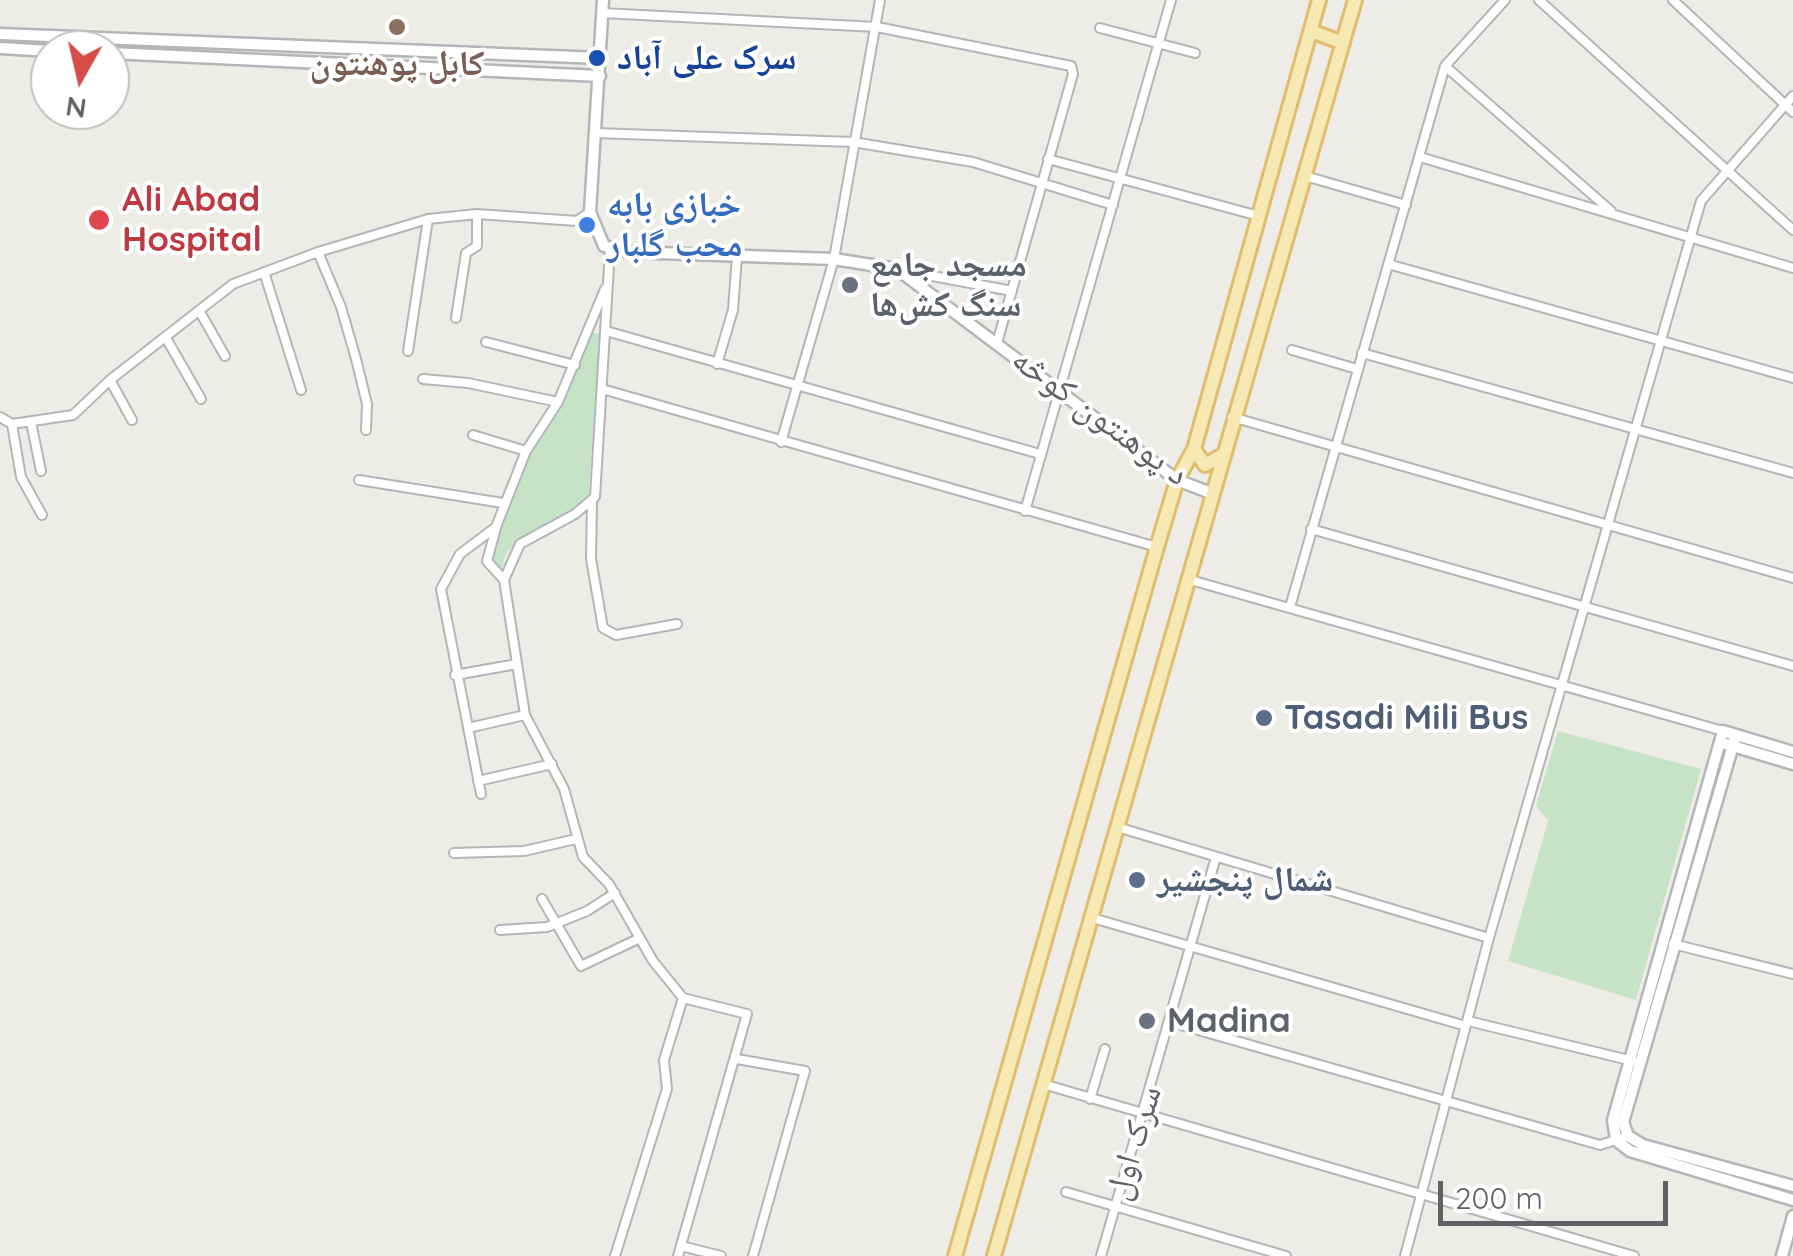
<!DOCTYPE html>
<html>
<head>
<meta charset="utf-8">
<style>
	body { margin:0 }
	#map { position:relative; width:1793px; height:1256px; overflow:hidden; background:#eeece6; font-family:Quicksand,sans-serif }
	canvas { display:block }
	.north { position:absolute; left:30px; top:30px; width:100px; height:100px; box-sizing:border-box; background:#fff; border:2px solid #bfc0c1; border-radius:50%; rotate:188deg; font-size:28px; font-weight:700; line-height:40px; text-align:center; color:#5e6165 }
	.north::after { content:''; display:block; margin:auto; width:35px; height:45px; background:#d54d46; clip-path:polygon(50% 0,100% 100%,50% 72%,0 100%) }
	.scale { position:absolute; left:1438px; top:1181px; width:230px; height:45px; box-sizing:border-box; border:5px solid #5e6165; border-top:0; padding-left:12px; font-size:30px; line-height:35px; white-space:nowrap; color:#5e6165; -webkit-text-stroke:8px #fff; paint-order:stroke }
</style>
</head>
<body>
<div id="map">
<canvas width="1793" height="1256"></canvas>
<div class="north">N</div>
<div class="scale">200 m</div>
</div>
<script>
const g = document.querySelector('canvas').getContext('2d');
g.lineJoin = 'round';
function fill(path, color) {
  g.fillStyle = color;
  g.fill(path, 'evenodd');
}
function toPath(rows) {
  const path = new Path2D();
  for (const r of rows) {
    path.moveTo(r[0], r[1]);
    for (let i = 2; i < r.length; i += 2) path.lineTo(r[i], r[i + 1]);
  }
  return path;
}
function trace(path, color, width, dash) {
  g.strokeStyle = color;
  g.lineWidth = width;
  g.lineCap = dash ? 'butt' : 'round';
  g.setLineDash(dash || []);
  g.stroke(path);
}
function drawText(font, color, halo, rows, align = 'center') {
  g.font = font + ' Quicksand,"Noto Naskh Arabic",sans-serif';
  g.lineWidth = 8;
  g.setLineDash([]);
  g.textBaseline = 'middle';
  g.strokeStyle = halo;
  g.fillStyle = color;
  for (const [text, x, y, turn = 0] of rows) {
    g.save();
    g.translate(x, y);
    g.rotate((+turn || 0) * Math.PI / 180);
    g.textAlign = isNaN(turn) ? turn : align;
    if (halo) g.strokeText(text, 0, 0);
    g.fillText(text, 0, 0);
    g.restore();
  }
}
fill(toPath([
	[589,332,600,334,588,501,515,542,505,555,501,573,489,557,524,456,551,422],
	[1558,731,1701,769,1636,1000,1508,961,1548,821,1536,806]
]), '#c7e3c6');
const minor = toPath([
	[1539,0,1793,230],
	[1673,0,1793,112],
	[602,13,877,27,1071,66,1073,74,997,343],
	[1100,28,1195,53],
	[1445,66,1611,211],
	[595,133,853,142,973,162,1113,205],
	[1420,157,1793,268],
	[1048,159,1259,216],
	[1305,176,1406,205],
	[610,249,595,497,575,514,520,544,504,580,525,715,564,789,583,857,609,884,653,961,683,998,747,1014,678,1256],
	[318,252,341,307,356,359,367,404,366,430],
	[1388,264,1793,378],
	[901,270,1012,291],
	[264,272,301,390],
	[200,312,225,356],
	[456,318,466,253,477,246,477,214],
	[606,331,1040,454],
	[166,338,201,399],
	[486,342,575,365],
	[1292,350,1357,369],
	[408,351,428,219],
	[1362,353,1793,473],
	[717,364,733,310,737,256],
	[423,379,468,383,558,402],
	[110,380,132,420],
	[602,389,1157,547],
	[0,417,12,424,73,415,110,380,233,284,318,252,428,219,477,214,577,221,590,212],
	[1232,417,1793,578],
	[31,422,41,471],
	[12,424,21,477,42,515],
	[473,435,526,451],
	[781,442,834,259,880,0],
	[359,480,503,503],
	[592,503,591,559,603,628,616,635,677,624],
	[1025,511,1171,0],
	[496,528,487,561,504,580],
	[1311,529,1793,666],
	[1187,579,1723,731],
	[1290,607,1445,66,1505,0],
	[455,675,517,664],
	[468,728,525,715],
	[478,781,552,764],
	[481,794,441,589,460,554,496,527,526,451,558,402,605,289],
	[1117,827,1489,938],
	[454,853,524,851,576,839],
	[542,899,581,966,640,938],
	[1089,917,1466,1026],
	[500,930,547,927,587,911,615,893],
	[1673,944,1793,974],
	[1468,1021,1633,1061],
	[1170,1022,1600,1145,1628,1136],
	[737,1059,805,1071,753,1256],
	[1043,1084,1634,1256],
	[1090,1099,1105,1049],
	[1066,1192,1286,1256],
	[681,1246,721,1256],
	[615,1256,667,1089,664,1060,683,998],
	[1101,1256,1216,857],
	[1405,1256,1489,938,1701,201,1793,96]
]);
const tertiary = toPath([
	[603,0,590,212,604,246,629,252,834,259,897,269,1177,480,1211,493],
	[0,34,601,58],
	[0,48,50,51],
	[110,53,600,76],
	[1736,735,1623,1122,1628,1136,1643,1145,1793,1186],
	[1726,744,1793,764],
	[1793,752,1723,731,1613,1120,1616,1140,1630,1151,1793,1200],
	[1782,1256,1793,1216]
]);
const primary = toPath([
	[1311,31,1343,43],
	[1194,449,1205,465,1221,456],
	[955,1256,1157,547,1177,480,1194,449,1319,0],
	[994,1256,1355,0]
]);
trace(minor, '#b3b6b9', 12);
trace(tertiary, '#b3b6b9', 15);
trace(primary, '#e1bd6d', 18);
trace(minor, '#fff', 8);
trace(tertiary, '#fff', 10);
trace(primary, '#f6e9b4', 12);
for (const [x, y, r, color] of [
	[397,27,10,"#8d6e63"],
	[597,58,10,"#1a4fb4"],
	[99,220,12,"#e0444e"],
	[587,225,10,"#3f7fe0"],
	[850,285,10,"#6b7280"],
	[1264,718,10,"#5c6f8a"],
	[1137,880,10,"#5c6f8a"],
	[1147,1021,10,"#6b7280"]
]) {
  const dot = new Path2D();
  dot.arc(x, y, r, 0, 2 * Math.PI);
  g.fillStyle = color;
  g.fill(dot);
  trace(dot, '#fff', 4);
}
drawText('bold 35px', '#164399', '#fff', [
	["سرک علی آباد",617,58]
], 'left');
drawText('bold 35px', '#785e54', '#fff', [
	["کابل پوهنتون",397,64]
]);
drawText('bold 35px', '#be3a42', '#fff', [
	["Ali Abad",122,200],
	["Hospital",122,240]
], 'left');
drawText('bold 35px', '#366cbe', '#fff', [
	["خبازی بابه",607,205],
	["محب گلبار",607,245]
], 'left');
drawText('bold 35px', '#5b616d', '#fff', [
	["مسجد جامع",870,265],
	["سنگ کش‌ها",870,305],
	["Madina",1167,1021]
], 'left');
drawText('35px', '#5e6165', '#fff', [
	["د پوهنتون کوڅه",1100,417,36],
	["سرک‌ اول",1134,1143,-73]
]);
drawText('bold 35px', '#4e5e75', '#fff', [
	["Tasadi Mili Bus",1284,718],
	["شمال پنجشیر",1157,880]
], 'left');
</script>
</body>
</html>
